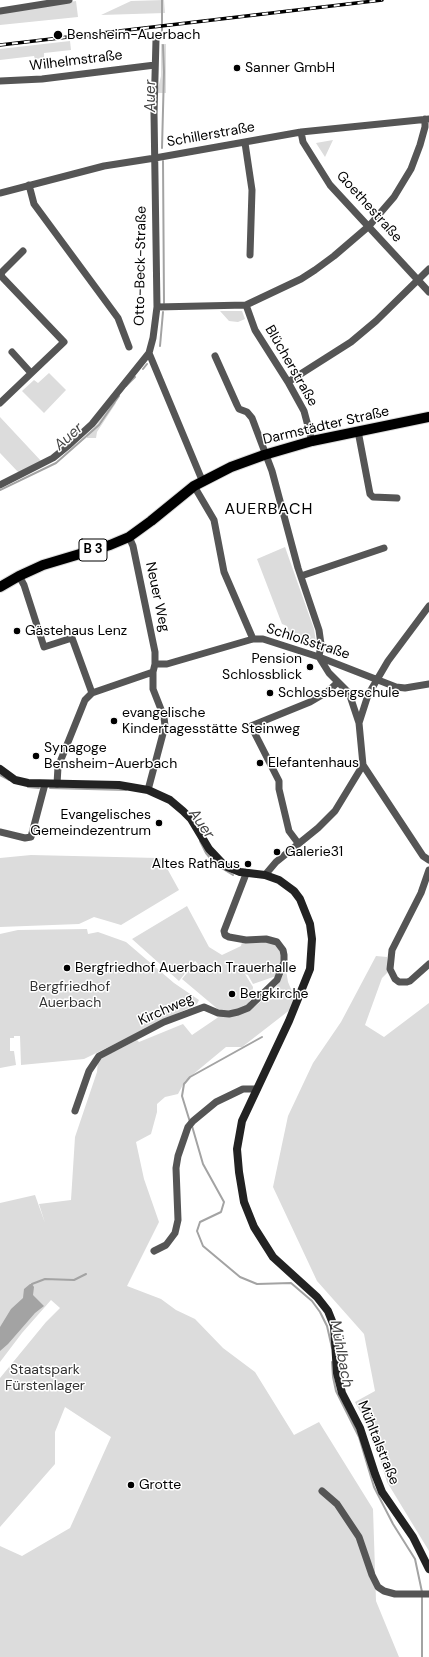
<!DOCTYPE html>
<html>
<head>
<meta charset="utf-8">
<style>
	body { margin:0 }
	canvas { display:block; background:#fff }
</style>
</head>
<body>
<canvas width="429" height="1657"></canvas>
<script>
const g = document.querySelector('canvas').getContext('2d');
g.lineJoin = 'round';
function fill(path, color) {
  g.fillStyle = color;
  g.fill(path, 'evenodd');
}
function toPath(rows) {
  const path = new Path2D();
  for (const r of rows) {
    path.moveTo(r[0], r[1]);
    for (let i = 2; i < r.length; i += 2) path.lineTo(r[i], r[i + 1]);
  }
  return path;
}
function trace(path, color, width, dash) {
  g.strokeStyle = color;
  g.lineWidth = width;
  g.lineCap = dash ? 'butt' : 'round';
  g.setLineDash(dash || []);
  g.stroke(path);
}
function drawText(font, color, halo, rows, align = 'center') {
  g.font = font + ' "DM Sans",sans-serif';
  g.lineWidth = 3;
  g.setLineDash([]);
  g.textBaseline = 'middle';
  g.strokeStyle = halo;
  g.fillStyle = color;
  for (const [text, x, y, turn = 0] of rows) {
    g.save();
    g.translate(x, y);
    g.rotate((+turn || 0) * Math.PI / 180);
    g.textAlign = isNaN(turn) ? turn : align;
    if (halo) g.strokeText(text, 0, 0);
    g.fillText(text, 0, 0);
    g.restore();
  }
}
fill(toPath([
	[164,0,165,13,101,15,131,1],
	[76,1,78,17,0,25,0,13],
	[70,41,71,50,44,53,44,58,35,59,34,56,0,60,0,49],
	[161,44,166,44,166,93,157,93,161,76],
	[333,140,325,157,316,143],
	[220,311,242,311,245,319,238,322,229,321],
	[49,373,66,390,44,413,22,391,34,380,38,383],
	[113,401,116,403,97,432,96,438,87,438,86,435,97,424],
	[0,417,42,462,19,473,0,453],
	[285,547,314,629,316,642,290,634,287,626,282,624,257,559],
	[31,855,158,858,163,861,179,890,121,925,94,917,79,924,0,927,0,858],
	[187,906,209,947,222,955,241,946,242,942,270,942,278,947,282,956,276,976,253,984,248,975,245,974,253,987,252,996,248,1005,238,1010,220,1011,182,979,195,963,199,965,195,961,179,981,132,939],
	[87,929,88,934,98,932,126,942,174,983,199,1000,197,1004,84,1059,21,1065,20,1036,14,1036,14,1038,10,1038,10,1051,14,1051,16,1065,0,1068,0,934,18,930],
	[376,956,387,957,388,972,382,978,365,1025,384,1037,429,1003,429,1551,387,1482,372,1433,355,1402,375,1391,364,1334,317,1281,273,1187,288,1116,313,1063,341,1022],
	[286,970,288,982,294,996,291,1009,242,1047,226,1047,185,1081,178,1094,165,1097,157,1104,157,1112,151,1134,136,1142,144,1179,159,1222,127,1286,161,1299,176,1310,195,1319,223,1348,255,1372,294,1435,319,1422,373,1509,376,1601,399,1657,0,1657,0,1546,22,1556,70,1528,111,1437,65,1407,55,1432,55,1464,0,1527,0,1378,46,1322,60,1308,51,1300,22,1333,0,1362,0,1203,35,1195,45,1223,39,1204,71,1200,75,1137,97,1072,98,1060,137,1040,139,1042,183,1024,192,1035,220,1016,254,1007,274,991]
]), '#dcdcdc');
fill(toPath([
	[30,1284,32,1284,34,1287,33,1295,44,1306,35,1313,8,1344,0,1351,0,1327,11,1309,23,1298,24,1289]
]), '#a3a3a3');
trace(toPath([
	[162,0,162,35],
	[162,148,164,72,163,45],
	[163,161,164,303],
	[160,346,163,312],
	[143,369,147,364],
	[126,386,135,377],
	[0,490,56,463,99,425,119,396],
	[0,775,9,780],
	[28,787,39,788],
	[50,788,126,790],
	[200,841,206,853,215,864,233,875],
	[190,1122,182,1096,184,1084,190,1077,262,1037],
	[192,1126,203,1164,224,1202,221,1212,200,1222,197,1231,203,1246,240,1277,257,1284,291,1283,312,1301,320,1312,327,1326,332,1348],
	[32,1284,45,1279,74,1280,86,1274],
	[332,1362,333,1377,336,1391,359,1437,374,1487,393,1524,415,1559,422,1592],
	[422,1657,422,1596]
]), '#a3a3a3', 2);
const primary = toPath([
	[0,587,19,576,43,565,110,545,129,537,151,521,194,486,231,467,264,455,312,441,429,417]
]);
trace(primary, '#dbdbdb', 12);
trace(toPath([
	[0,11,69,0],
	[156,40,154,113,157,307,153,338,149,353,202,480],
	[0,81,42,79,155,65],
	[301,132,303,142,330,185,429,292],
	[245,143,252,190,250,255],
	[29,185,34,204,118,318,129,347],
	[0,193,104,166,155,158,301,132,429,119],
	[0,276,1,276,64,342,0,403],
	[1,276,2,272,23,251],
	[246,305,255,330,288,382,304,411,312,441],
	[157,307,246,305,301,279,315,270,334,256,369,226,394,197,411,169,420,145,425,127,425,119],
	[12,352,31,373],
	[215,356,237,405,239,409,247,412,252,418,272,471,298,568,319,630,321,644,319,657,329,673,349,693,359,723],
	[288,382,351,342,376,321,429,269],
	[358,431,370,494,373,497,397,498],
	[0,485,53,458,69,445,92,424,149,353],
	[194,486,214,520,224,572,253,639],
	[129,537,133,546,155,652,155,664],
	[19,576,24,585,44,647,72,638,92,693],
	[301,576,384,548],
	[363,765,423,856,429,860],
	[57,784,58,767,85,700,92,693,153,672,155,664,167,664,253,639,263,639,319,657,396,687,405,688,429,684],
	[148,790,165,726,164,717,153,689,153,672],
	[0,832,25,838,31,837,45,784],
	[298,843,289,831,279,789,279,781,251,726,310,702,327,692,337,683],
	[429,870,421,893,392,950,390,969,395,979,399,982,407,982,410,981,429,964],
	[265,875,276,862,318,828,335,811,363,765,359,723,368,695,388,661,429,606],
	[75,1111,89,1071,99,1056,164,1022,204,1007,218,1013,229,1014,238,1012,248,1008,277,980,284,962,284,955,283,950,277,942,266,939,246,940,229,937,225,935,224,931,246,874],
	[154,1251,166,1245,175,1233,178,1220,176,1168,178,1156,188,1127,193,1121,216,1102,243,1089,257,1089],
	[322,1491,337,1504,359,1537,372,1575,378,1587,384,1591,395,1594,429,1594]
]), '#555', 7);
trace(toPath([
	[0,769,15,780,28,783,119,785,148,790,170,800,183,811,191,819,209,849,225,866,240,872,265,875,279,880,294,891,300,899,310,924,312,939,310,969,289,1021,242,1121,237,1149,239,1172,244,1202,254,1227,273,1257,317,1297,328,1311,334,1326,337,1373,342,1393,360,1428,375,1474,382,1492,413,1537,429,1569]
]), '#222', 8);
trace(primary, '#000', 10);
const rail = toPath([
	[0,45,382,0]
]);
trace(rail, '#000', 3.5);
trace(rail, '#fff', 2, [6]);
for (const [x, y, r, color] of [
	[58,35,5,"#000"],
	[237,68,4,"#000"],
	[17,631,4,"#000"],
	[310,667,4,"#000"],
	[270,693,4,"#000"],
	[114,721,4,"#000"],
	[36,756,4,"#000"],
	[260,763,4,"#000"],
	[159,823,4,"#000"],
	[277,852,4,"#000"],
	[248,864,4,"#000"],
	[67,968,4,"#000"],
	[232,994,4,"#000"],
	[131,1485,4,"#000"]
]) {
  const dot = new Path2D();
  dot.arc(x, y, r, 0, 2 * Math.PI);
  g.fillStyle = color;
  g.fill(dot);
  trace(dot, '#fff', 1.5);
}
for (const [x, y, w] of [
	[93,550,28]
]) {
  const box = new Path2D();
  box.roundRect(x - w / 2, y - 11, w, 22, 3);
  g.fillStyle = '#fff';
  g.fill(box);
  trace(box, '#000', 1);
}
drawText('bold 13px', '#000', null, [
	["B 3",93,550]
]);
drawText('14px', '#000', '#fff', [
	["Bensheim-Auerbach",67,35],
	["Sanner GmbH",245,68],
	["Gästehaus Lenz",25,631],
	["Pension",302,659,"right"],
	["Schlossblick",302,675,"right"],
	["Schlossbergschule",278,693],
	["evangelische",122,713],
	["Kindertagesstätte Steinweg",122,729],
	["Synagoge",44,748],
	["Bensheim-Auerbach",44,764],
	["Elefantenhaus",268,763],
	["Evangelisches",151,815,"right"],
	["Gemeindezentrum",151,831,"right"],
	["Galerie31",285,852],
	["Altes Rathaus",240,864,"right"],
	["Bergfriedhof Auerbach Trauerhalle",75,968],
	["Bergkirche",240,994],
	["Grotte",139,1485]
], 'left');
drawText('14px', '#000', '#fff', [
	["Wilhelmstraße",76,61,-7],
	["Schillerstraße",211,135,-10],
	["Goethestraße",369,207,48],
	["Otto-Beck-Straße",141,266,-89],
	["Blücherstraße",291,366,60],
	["Darmstädter Straße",326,426,-13],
	["Neuer Weg",157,597,78],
	["Schloßstraße",308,642,18],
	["Kirchweg",166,1010,-24],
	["Mühltalstraße",378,1443,68]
]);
drawText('14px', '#333', '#fff', [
	["Bergfriedhof",70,987],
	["Auerbach",70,1003],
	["Staatspark",45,1370],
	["Fürstenlager",45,1386]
]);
drawText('italic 15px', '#444', '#fff', [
	["Auer",151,96,-90],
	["Auer",69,437,-42],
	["Auer",201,824,55],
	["Mühlbach",341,1354,79]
]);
g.letterSpacing = '1px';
drawText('16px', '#000', '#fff', [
	["AUERBACH",269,510]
]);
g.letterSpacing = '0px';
</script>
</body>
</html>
